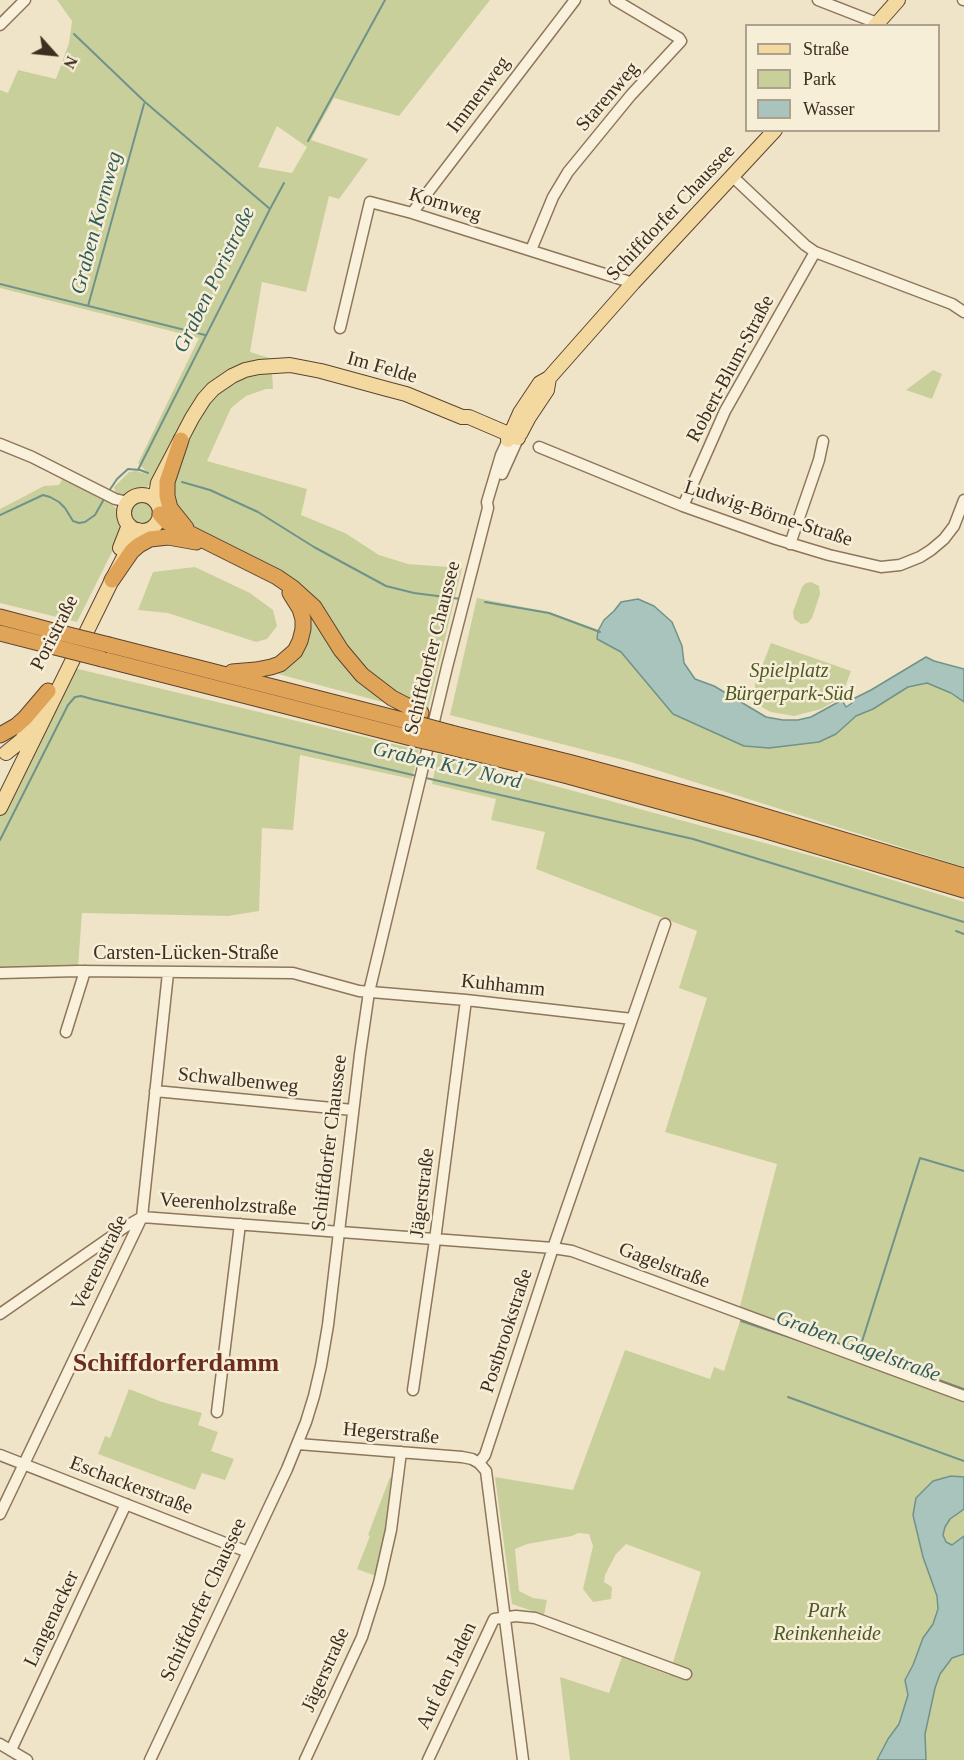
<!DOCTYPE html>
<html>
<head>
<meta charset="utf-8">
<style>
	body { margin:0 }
	#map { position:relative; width:964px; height:1760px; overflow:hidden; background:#f0e4c8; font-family:"Times New Roman",serif }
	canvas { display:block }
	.legend { position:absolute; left:745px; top:24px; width:195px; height:108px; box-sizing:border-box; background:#f7eed8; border:2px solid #ada18e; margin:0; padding:8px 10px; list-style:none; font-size:18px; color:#3d2e20 }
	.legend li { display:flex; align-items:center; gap:12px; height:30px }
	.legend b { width:30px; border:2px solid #ada18e }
	.north { position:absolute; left:24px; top:24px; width:60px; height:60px; -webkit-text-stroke:4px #f7eed8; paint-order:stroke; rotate:117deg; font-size:16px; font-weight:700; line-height:24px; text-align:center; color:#3d2e20 }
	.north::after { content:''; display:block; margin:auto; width:21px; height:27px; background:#3d2e20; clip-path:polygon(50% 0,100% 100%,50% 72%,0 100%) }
</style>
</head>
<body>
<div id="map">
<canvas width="964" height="1760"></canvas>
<ul class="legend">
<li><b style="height:8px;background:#f3d9a0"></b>Straße</li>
<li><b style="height:16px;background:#c9cf9b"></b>Park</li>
<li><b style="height:16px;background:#a9c4bc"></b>Wasser</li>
</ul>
<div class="north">N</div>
</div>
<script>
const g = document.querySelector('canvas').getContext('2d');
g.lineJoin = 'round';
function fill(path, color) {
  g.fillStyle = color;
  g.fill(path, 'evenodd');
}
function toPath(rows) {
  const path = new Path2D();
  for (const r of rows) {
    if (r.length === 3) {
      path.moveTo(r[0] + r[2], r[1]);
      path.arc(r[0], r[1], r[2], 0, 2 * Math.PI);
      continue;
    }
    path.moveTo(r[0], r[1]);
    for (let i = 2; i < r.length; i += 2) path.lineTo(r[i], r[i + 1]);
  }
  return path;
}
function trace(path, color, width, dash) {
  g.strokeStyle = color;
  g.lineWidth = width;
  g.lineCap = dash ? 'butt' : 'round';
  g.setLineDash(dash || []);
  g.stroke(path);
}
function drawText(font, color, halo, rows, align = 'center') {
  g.font = font + ' "Times New Roman",serif';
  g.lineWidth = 5;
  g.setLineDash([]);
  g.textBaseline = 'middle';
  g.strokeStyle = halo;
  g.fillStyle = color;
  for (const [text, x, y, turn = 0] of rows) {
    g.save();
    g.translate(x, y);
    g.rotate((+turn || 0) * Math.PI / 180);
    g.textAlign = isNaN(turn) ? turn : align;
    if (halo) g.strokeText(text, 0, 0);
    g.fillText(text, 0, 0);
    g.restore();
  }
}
fill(toPath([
	[57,0,490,0,399,116,334,98,311,140,368,159,339,199,329,196,306,292,262,282,250,352,276,360,245,365,186,416,151,483,144,490,122,495,116,493,114,487,129,472,136,471,147,474,147,472,138,463,199,338,0,288,0,90,8,93,18,70,56,79,69,43,72,21],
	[277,126,307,147,292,173,258,167],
	[933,370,942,374,932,399,906,390],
	[272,371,273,389,266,389,246,396,231,408,207,461,307,489,301,515,345,533,379,555,408,564,462,568,428,709,391,691,375,679,346,646,319,604,195,529,177,513,172,485,180,457,208,404,213,398,234,382,251,375],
	[63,478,114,506,118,511,122,527,115,546,77,622,0,603,0,509,44,486,59,485],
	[141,513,12],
	[195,567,250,593,273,610,277,626,267,639,256,642,168,613,138,610,153,572],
	[811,582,819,586,820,594,812,618,808,623,801,624,794,619,793,612,802,587,806,583],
	[477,598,549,612,599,630,597,639,621,652,642,676,769,748,819,742,856,716,873,709,908,687,927,683,964,669,964,867,631,762,450,715],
	[307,609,386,703,278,674,291,664],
	[771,643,851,671,841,698,821,709,794,716,771,712,763,708,754,697,755,684],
	[74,668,419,750,412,779,300,755,293,830,262,828,259,911,228,916,82,913,78,967,0,967,0,813],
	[438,754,838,863,964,902,964,1393,739,1310,777,1164,665,1132,707,998,679,988,697,931,536,869,545,832,491,820,496,799,432,784],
	[740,1321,964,1401,964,1760,570,1760,560,1677,609,1693,622,1657,669,1675,701,1572,626,1544,616,1554,605,1575,604,1582,612,1587,611,1599,593,1602,583,1589,593,1546,589,1534,578,1533,572,1536,527,1544,515,1549,519,1591,533,1598,547,1600,544,1615,512,1604,495,1477,573,1490,625,1350,710,1379,714,1367,724,1371],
	[129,1389,162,1402,202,1413,198,1425,218,1432,211,1451,234,1459,225,1480,202,1473,195,1490,98,1454,105,1436,110,1438],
	[390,1477,395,1480,376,1576,357,1569,370,1536,368,1535]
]), '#c9cf9b');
const water = toPath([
	[638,599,654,606,672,622,682,646,684,663,695,679,714,686,766,717,783,720,798,720,811,717,842,700,846,707,852,703,851,700,871,690,926,657,934,661,964,669,964,702,951,693,927,683,908,687,873,709,856,716,836,734,819,742,769,748,744,746,673,714,621,652,597,639,598,631,604,620,614,611,621,602,638,599],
	[951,1476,964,1477,964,1509,950,1519,945,1527,943,1535,946,1542,952,1545,964,1536,964,1654,952,1658,940,1674,935,1688,925,1734,926,1760,877,1760,888,1739,899,1724,908,1695,905,1680,913,1665,923,1638,933,1624,938,1609,937,1596,923,1557,913,1515,916,1498,933,1481,951,1476]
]);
fill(water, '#a9c4bc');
trace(water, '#6f938a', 1.5);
trace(toPath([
	[74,34,145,102,270,209,138,470],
	[308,141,385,0],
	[270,209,284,183],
	[0,284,205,335],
	[88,306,144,104],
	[182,482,210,490,258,512,314,547,386,586,414,593,461,599],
	[109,491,117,479,128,469,140,470,148,473],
	[0,515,43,495,50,497,59,502,65,508,73,521,79,523,85,522,95,515,104,499],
	[485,602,549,613,600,632],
	[426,778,693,839,964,922],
	[0,840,68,705,75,697,81,696,92,699,417,776],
	[956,931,964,934],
	[741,1321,812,1345],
	[831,1341,964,1389],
	[859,1351,920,1158,964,1171],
	[788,1397,964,1461]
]), '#6f938a', 2);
const minor = toPath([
	[818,0,877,23],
	[963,0,964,0],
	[0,25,25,0],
	[732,176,805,245,815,252,952,304,964,312],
	[412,213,575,0],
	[531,250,553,197,568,172,631,95,681,41,679,38,615,0],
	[340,328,370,202,412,213,633,283],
	[0,444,32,457,115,499,128,502],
	[539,447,683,506,776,539,829,555,881,567,900,565,920,557,931,550,944,539,954,526,964,500],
	[502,474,516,443],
	[683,506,725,411,815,252],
	[790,544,819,460,823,441],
	[0,973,78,971,293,973,359,991,466,1000,632,1019],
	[66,1032,85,971],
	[155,1091,353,1110],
	[0,1314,125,1227,142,1217,553,1248,572,1251,964,1396],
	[413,1390,435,1240,466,1000],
	[217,1412,240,1224],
	[298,1444,462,1457,472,1459,479,1463,486,1471,523,1760],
	[0,1455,248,1552],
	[479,1463,485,1455,553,1248,665,924],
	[0,1514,142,1217,168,973],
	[0,1744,27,1760],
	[11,1750,126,1504],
	[150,1760,287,1469,306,1422,314,1396,321,1366,328,1325,360,1054,369,992,447,667,488,508,487,502,501,455,508,440],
	[305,1760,362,1637,379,1583,391,1530,401,1452],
	[428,1760,494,1619,516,1616,535,1618,686,1674]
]);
const major = toPath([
	[875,26,898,0],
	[520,434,529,417,547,390,549,378],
	[508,440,520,413,540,383,549,378,633,283,775,130],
	[142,513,18],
	[155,500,158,483,192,418,204,399,213,389,232,376,245,370,259,367,290,365,321,371,387,389,406,394,462,417,469,417,518,438],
	[120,548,129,525],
	[6,753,22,740,41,704],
	[0,808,112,580,138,530]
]);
const highway = toPath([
	[181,440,167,482,167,496,170,508,186,528],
	[160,514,167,522,277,577,293,588,314,607,341,650,362,675,392,698,421,713],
	[112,580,132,551,139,545,150,539,168,537,196,542],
	[0,617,53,631],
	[0,633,47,645],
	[109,645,418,724],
	[102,659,415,739],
	[232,672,256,670,271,667,280,664,295,651,300,641,303,629,303,619,300,609,290,593],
	[451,733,572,763,720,803,964,876],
	[0,735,16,726,25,718,48,691],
	[446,746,568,776,760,829,964,890]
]);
trace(minor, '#8d765c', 13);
trace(major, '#5b4430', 16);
trace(highway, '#5b4430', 17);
trace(minor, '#faf1dc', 10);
trace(major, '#f3d9a0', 14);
trace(highway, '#e0a458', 15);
const highwayBridge = toPath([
	[53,631,109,645],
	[47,645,102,659],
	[418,724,451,733],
	[415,739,446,746]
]);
trace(highwayBridge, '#5b4430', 17, []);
trace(highwayBridge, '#e0a458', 15);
drawText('20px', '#3d2e20', '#f7eed8', [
	["Immenweg",479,95,-53],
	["Starenweg",608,97,-49],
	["Kornweg",445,205,17],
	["Schiffdorfer Chaussee",671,213,-47],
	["Im Felde",382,368,16],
	["Robert-Blum-Straße",731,369,-62],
	["Ludwig-Börne-Straße",768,514,18],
	["Poristraße",55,633,-63],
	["Schiffdorfer Chaussee",433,648,-76],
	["Carsten-Lücken-Straße",186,954],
	["Kuhhamm",503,986,6],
	["Schwalbenweg",238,1081,6],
	["Schiffdorfer Chaussee",330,1143,-83],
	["Jägerstraße",423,1193,-83],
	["Veerenholzstraße",228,1205,4],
	["Veerenstraße",100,1263,-64],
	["Gagelstraße",664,1266,21],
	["Postbrookstraße",507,1331,-72],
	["Hegerstraße",391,1434,5],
	["Eschackerstraße",131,1486,21],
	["Schiffdorfer Chaussee",204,1600,-65],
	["Langenacker",52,1619,-65],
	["Jägerstraße",326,1670,-66],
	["Auf den Jaden",447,1676,-65]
]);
drawText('italic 20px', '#4d5a26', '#f7eed8', [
	["Spielplatz",789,672],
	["Bürgerpark-Süd",789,695],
	["Park",827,1612],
	["Reinkenheide",827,1635]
]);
drawText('italic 21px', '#2f5d5a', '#f7eed8', [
	["Graben Kornweg",97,223,-75],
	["Graben Poristraße",215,280,-64],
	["Graben K17 Nord",447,766,13],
	["Graben Gagelstraße",858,1347,20]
]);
drawText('bold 26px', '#6b2e1e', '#f7eed8', [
	["Schiffdorferdamm",176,1364]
]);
</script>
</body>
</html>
